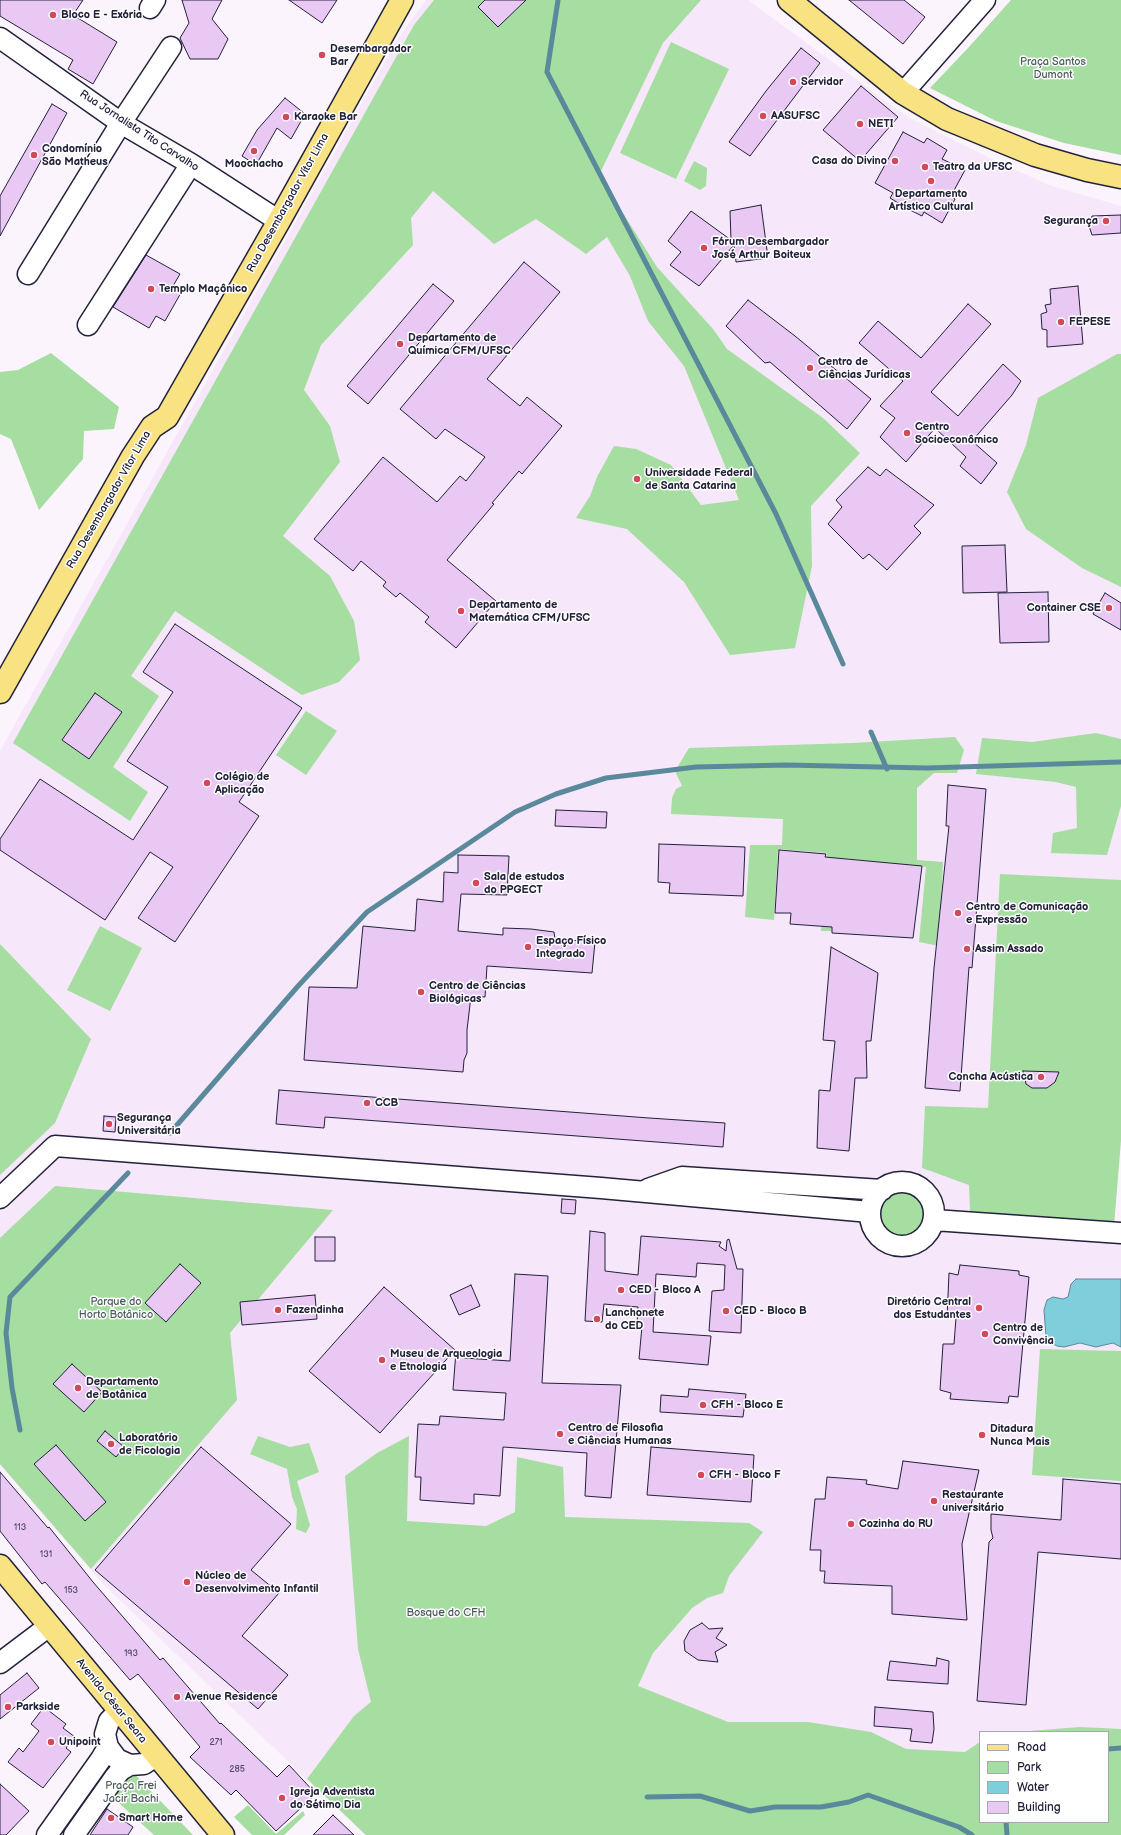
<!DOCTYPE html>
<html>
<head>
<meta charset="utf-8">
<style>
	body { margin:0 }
	#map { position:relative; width:1121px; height:1835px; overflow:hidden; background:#fbf4fd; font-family:"Balsamiq Sans",sans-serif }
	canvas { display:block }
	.legend { position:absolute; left:979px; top:1731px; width:130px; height:92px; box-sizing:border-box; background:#fff; border:1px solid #a7a7b1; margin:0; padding:5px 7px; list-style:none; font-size:12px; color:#22223b }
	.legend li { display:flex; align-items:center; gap:8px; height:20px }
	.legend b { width:20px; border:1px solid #a7a7b1 }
</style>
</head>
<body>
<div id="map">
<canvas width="1121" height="1835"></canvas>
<ul class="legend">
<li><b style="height:5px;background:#f8e281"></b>Road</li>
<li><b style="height:11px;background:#a6dda0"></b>Park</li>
<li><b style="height:11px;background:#7fcedc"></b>Water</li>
<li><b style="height:11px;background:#e9c8f4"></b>Building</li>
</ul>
</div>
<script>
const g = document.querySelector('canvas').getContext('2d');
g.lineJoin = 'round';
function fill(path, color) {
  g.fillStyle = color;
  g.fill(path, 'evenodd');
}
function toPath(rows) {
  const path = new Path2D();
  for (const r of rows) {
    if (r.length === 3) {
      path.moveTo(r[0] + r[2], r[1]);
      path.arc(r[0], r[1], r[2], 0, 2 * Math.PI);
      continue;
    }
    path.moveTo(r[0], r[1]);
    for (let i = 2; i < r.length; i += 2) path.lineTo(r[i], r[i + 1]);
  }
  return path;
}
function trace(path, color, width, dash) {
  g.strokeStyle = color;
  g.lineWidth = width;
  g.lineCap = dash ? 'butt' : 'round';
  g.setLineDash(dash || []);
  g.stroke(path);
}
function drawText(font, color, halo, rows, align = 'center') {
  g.font = font + ' "Balsamiq Sans",sans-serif';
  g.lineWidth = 3;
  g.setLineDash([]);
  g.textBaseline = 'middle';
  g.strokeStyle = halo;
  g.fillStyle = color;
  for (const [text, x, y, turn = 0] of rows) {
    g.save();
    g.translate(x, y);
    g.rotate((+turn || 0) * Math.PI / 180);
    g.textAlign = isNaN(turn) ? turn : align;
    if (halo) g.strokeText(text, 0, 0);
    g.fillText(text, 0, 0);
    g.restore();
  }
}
fill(toPath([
	[426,0,748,0,909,118,1004,165,1052,186,1121,206,1121,1140,1114,1226,944,1209,48,1139,0,1184,0,751,399,37],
	[56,1153,1121,1240,1121,1835,365,1835,103,1584,0,1465,0,1208],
	[980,1732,1108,1732,1108,1822,980,1822]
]), '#f6e7fa');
fill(toPath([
	[434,0,701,0,663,43,599,175,657,267,713,329,727,349,823,418,860,453,811,506,812,566,795,648,730,655,684,582,627,529,576,518,590,496,597,477,614,446,636,449,671,465,701,505,739,500,684,366,648,321,630,276,607,237,586,254,536,219,494,244,433,191,411,218,413,245,321,345,304,390,330,426,340,462,283,536,330,576,354,621,360,660,339,682,302,695,175,611,131,676,159,696,113,767,148,792,130,821,13,743,414,25],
	[1011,0,1121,0,1121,155,1064,143,996,121,930,88,968,48],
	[671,42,729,69,676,179,620,153],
	[694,161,707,168,706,186,700,190,684,181],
	[51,353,119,407,114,429,84,431,83,459,39,510,11,439,0,434,0,372,18,370],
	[1117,354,1121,354,1121,587,1082,568,1026,529,1007,492,1026,445,1038,398],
	[306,711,337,731,306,775,276,755],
	[1096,733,1121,739,1121,806,1107,855,1051,853,1053,833,1077,828,1076,787,1056,782,976,774,982,738,1032,742],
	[955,737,964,750,957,773,934,773,917,788,917,860,943,862,939,946,919,942,926,867,841,858,833,931,821,931,827,853,778,849,774,920,745,917,750,845,782,845,783,819,671,814,672,798,676,789,682,786,675,771,689,748,853,743],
	[1000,874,1121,880,1121,1140,1114,1226,970,1211,969,1185,922,1168,925,1106,988,1108],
	[100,926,142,948,110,1011,67,990],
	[0,944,91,1039,55,1123,0,1175],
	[55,1186,333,1210,230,1333,237,1400,91,1569,0,1464,0,1238],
	[902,1213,22],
	[1040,1349,1121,1351,1121,1481,1032,1475],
	[258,1436,290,1447,309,1443,319,1472,297,1481,310,1525,306,1533,296,1529,297,1509,292,1497,287,1469,250,1454],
	[409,1436,407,1521,486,1526,515,1512,517,1457,563,1467,565,1517,749,1523,763,1532,729,1576,723,1593,707,1598,692,1608,653,1653,638,1686,728,1722,808,1722,871,1732,906,1749,965,1752,980,1742,980,1822,1108,1822,1108,1732,1016,1732,1080,1727,1121,1729,1121,1835,366,1835,307,1779,354,1716,371,1702,358,1649,345,1476,377,1453],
	[128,1767,193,1835,154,1835,109,1794],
	[248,1805,276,1834,303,1811,305,1815,284,1835,252,1835,234,1817]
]), '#a6dda0');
const water = toPath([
	[1076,1279,1121,1279,1121,1347,1113,1343,1096,1347,1080,1343,1064,1347,1057,1346,1049,1342,1046,1336,1044,1310,1047,1300,1053,1297,1063,1299,1068,1297,1071,1284,1076,1279]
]);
fill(water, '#7fcedc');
trace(water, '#5a899c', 1);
trace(toPath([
	[558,0,547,72,776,514,843,664],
	[871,732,887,769],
	[170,1133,299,985,367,912,515,812,556,794,606,778,696,767,786,765,927,768,1121,762],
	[20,1430,12,1388,6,1333,10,1297,128,1173],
	[1108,1749,1121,1748],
	[647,1797,700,1796,750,1811,775,1807,821,1807,849,1802,868,1795,959,1827,972,1835],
	[1006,1822,1007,1835]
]), '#5a899c', 5);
const building = toPath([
	[0,0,83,0,73,15,117,42,93,84,68,69,73,60,0,16,0,0],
	[182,0,222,0,212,19,228,39,218,59,190,59,180,38,189,23,182,0],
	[289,0,337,0,322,23,289,0],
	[485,0,526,0,498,27,478,7,485,0],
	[849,0,904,0,925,17,903,44,849,0],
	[801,48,820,63,750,156,729,142,766,91,801,48],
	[861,86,898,117,860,161,823,130,861,86],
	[285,98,305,114,291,139,277,128,256,165,242,156,257,130,285,98],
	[52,104,67,113,0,236,0,196,52,104],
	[903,132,924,143,927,138,947,150,942,159,965,170,951,196,955,199,942,223,924,212,922,216,908,209,890,198,893,193,875,183,903,132],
	[761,205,768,258,736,262,734,245,699,286,670,265,681,252,668,241,691,211,731,240,730,211,761,205],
	[1121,215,1121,233,1092,235,1089,226,1092,216,1121,215],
	[146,255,180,274,173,286,182,291,165,321,156,316,149,328,113,307,146,255],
	[524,262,560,292,487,379,520,406,527,397,562,426,522,474,519,471,492,503,494,504,447,560,496,601,456,648,425,622,429,617,400,593,396,597,383,586,386,582,361,561,353,571,314,539,383,457,437,502,460,476,466,481,485,457,445,429,436,439,400,409,524,262],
	[433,284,454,301,368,404,347,386,433,284],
	[1078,286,1083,344,1047,347,1047,330,1042,329,1041,314,1047,312,1045,305,1051,304,1050,289,1078,286],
	[748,300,795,336,871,399,847,429,770,362,765,363,726,326,748,300],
	[968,304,991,324,931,392,958,416,1003,364,1021,381,1012,395,972,441,997,463,981,484,960,466,966,457,935,428,906,462,880,437,895,418,880,406,903,381,859,343,878,321,921,358,968,304],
	[868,467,880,476,886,469,934,505,914,526,921,533,887,570,869,554,863,559,828,524,842,507,836,500,868,467],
	[1005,545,1007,592,963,593,962,546,1005,545],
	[1048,592,1049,642,1000,643,998,593,1048,592],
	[1105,593,1121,603,1121,630,1093,614,1105,593],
	[175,624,302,708,239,802,259,816,175,942,138,918,173,867,150,852,105,920,0,850,0,839,40,779,133,840,168,787,127,761,173,692,143,672,175,624],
	[95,693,122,712,89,759,62,740,95,693],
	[948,785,986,789,972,968,969,967,960,1091,925,1088,934,968,949,826,946,826,948,785],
	[556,810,607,812,606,828,555,826,556,810],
	[659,844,745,847,743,896,669,893,670,883,658,882,659,844],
	[779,850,826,854,825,857,922,866,913,938,832,933,832,927,790,924,791,913,775,913,779,850],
	[458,855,509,856,507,895,461,894,458,931,503,935,503,928,531,929,554,932,555,939,595,942,592,973,487,966,485,997,471,996,467,1030,467,1053,464,1060,463,1072,304,1060,309,987,357,988,363,926,415,931,417,899,443,902,444,872,458,873,458,855],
	[831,947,878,973,871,1041,866,1041,867,1078,855,1078,849,1151,817,1148,819,1090,830,1091,835,1041,823,1040,831,947],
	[1023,1071,1059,1072,1055,1082,1047,1088,1032,1088,1026,1084,1023,1071],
	[279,1090,649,1118,725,1123,723,1147,325,1117,324,1128,276,1124,279,1090],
	[104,1116,116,1117,115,1132,103,1131,104,1116],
	[562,1199,576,1200,575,1214,561,1213,562,1199],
	[590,1231,605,1233,605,1271,638,1275,641,1236,721,1242,719,1246,726,1251,727,1240,729,1239,737,1269,743,1269,741,1333,709,1331,712,1291,724,1290,725,1265,697,1263,696,1277,656,1274,653,1332,711,1336,708,1365,639,1359,642,1326,637,1326,638,1307,604,1304,602,1322,585,1321,590,1231],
	[315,1237,335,1237,335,1261,315,1261,315,1237],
	[180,1264,201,1283,166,1322,145,1303,180,1264],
	[960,1265,1019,1271,1019,1275,1029,1277,1018,1397,1009,1396,1008,1403,950,1399,951,1393,940,1390,943,1344,954,1344,956,1318,947,1318,949,1273,958,1275,960,1265],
	[515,1274,548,1276,542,1383,621,1385,611,1498,585,1496,587,1453,503,1447,500,1496,474,1494,474,1504,420,1500,421,1477,415,1477,418,1424,439,1425,440,1416,504,1420,506,1393,453,1390,456,1351,464,1358,510,1361,515,1274],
	[471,1285,480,1306,459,1315,450,1295,471,1285],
	[384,1287,455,1350,380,1433,309,1371,384,1287],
	[315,1295,317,1319,242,1325,240,1302,315,1295],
	[72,1364,102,1392,84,1412,53,1384,72,1364],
	[689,1389,746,1394,743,1417,660,1412,661,1395,688,1397,689,1389],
	[105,1431,124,1447,116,1457,97,1441,105,1431],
	[56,1445,106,1502,85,1521,34,1464,56,1445],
	[201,1447,291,1524,251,1570,279,1593,242,1636,288,1675,258,1709,95,1570,201,1447],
	[651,1447,754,1455,751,1502,647,1495,651,1447],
	[903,1461,979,1470,962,1544,967,1620,892,1614,892,1586,824,1583,825,1571,820,1571,821,1550,810,1550,815,1499,825,1499,827,1477,867,1480,866,1484,898,1489,903,1461],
	[0,1472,48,1528,49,1527,93,1582,160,1660,163,1658,220,1724,221,1723,277,1777,289,1765,316,1794,276,1831,236,1790,231,1795,190,1757,200,1747,138,1674,130,1680,45,1582,42,1584,0,1531,0,1472],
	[1063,1479,1121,1484,1121,1559,1038,1552,1026,1705,977,1701,989,1542,993,1538,991,1530,991,1514,1061,1520,1063,1479],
	[702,1623,709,1629,723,1628,716,1638,727,1645,715,1652,718,1662,698,1660,685,1651,684,1641,690,1630,702,1623],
	[937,1658,949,1661,948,1684,887,1680,890,1661,936,1666,937,1658],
	[27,1673,39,1688,0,1719,0,1695,27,1673],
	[44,1707,66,1724,63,1728,75,1737,66,1748,71,1752,43,1788,8,1762,19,1748,23,1752,39,1731,31,1724,44,1707],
	[875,1707,933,1712,934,1729,932,1743,910,1741,912,1729,874,1726,875,1707],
	[0,1784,29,1811,6,1835,0,1835,0,1784],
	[107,1809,133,1827,128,1835,90,1835,107,1809],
	[333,1815,354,1835,313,1835,333,1815]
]);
fill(building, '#e9c8f4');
trace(building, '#22223b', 1);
const minor = toPath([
	[150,8,155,0],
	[0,38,121,123,191,164,279,221],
	[903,93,985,0],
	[28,274,121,123,171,47],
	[88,325,191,164],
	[902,1214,32],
	[648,1189,682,1177,882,1190],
	[0,1198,55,1146,601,1188,870,1212],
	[934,1220,1121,1233],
	[0,1663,49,1626],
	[119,1711,109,1721,105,1734,108,1747,117,1759,130,1765,144,1764,156,1756],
	[47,1835,101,1759,108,1747],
	[74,1835,115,1777,121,1770,130,1765]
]);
const major = toPath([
	[789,0,903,93,947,119,1035,155,1087,170,1121,177],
	[0,692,133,456,152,427,167,417,279,221,402,0],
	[0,1566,223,1835]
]);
trace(minor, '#22223b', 23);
trace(major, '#22223b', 25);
trace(minor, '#fff', 20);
trace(major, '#f8e281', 22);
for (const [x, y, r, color] of [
	[53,15,4,"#d1495b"],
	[322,55,4,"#d1495b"],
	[793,82,4,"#d1495b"],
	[763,116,4,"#d1495b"],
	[286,117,4,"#d1495b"],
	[860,124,4,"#d1495b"],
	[254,151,4,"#d1495b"],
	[34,155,4,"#d1495b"],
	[895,161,4,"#d1495b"],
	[925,167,4,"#d1495b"],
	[931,181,4,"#d1495b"],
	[1106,221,4,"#d1495b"],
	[704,248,4,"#d1495b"],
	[151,289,4,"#d1495b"],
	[1061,322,4,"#d1495b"],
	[400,344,4,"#d1495b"],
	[810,368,4,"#d1495b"],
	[907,433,4,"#d1495b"],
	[637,479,4,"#d1495b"],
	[1109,608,4,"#d1495b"],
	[461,611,4,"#d1495b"],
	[207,783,4,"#d1495b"],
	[476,883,4,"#d1495b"],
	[958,913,4,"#d1495b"],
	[528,947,4,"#d1495b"],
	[967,949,4,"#d1495b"],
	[421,992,4,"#d1495b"],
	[1041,1077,4,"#d1495b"],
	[367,1103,4,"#d1495b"],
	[109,1124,4,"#d1495b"],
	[621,1290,4,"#d1495b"],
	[979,1308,4,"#d1495b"],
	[278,1310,4,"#d1495b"],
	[726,1311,4,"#d1495b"],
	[597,1319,4,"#d1495b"],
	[985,1334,4,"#d1495b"],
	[382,1360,4,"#d1495b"],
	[78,1388,4,"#d1495b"],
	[703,1405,4,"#d1495b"],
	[560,1434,4,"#d1495b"],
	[982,1435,4,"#d1495b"],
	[111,1444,4,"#d1495b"],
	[701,1475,4,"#d1495b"],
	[934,1501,4,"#d1495b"],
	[851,1524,4,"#d1495b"],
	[187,1582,4,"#d1495b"],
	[177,1697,4,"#d1495b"],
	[8,1707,4,"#d1495b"],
	[51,1742,4,"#d1495b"],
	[282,1798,4,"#d1495b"],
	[111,1818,4,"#d1495b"]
]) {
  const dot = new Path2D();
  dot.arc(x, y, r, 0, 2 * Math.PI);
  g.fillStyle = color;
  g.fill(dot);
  trace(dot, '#fff', 1.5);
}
drawText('9px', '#544c69', null, [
	["113",20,1528],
	["131",46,1555],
	["153",71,1591],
	["193",131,1654],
	["271",216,1743],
	["285",237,1770]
]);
drawText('bold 11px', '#22223b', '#fff', [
	["Bloco E - Exória",61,15],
	["Desembargador",330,49],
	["Bar",330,62],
	["Servidor",801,82],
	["AASUFSC",771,116],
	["Karaoke Bar",294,117],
	["NETI",868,124],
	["Condomínio",42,149],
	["São Matheus",42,162],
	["Casa do Divino",887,161,"right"],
	["Moochacho",254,164,"center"],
	["Teatro da UFSC",933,167],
	["Departamento",931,194,"center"],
	["Artístico Cultural",931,207,"center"],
	["Segurança",1098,221,"right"],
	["Fórum Desembargador",712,242],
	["José Arthur Boiteux",712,255],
	["Templo Maçônico",159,289],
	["FEPESE",1069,322],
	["Departamento de",408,338],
	["Química CFM/UFSC",408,351],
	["Centro de",818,362],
	["Ciências Jurídicas",818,375],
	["Centro",915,427],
	["Socioeconômico",915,440],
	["Universidade Federal",645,473],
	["de Santa Catarina",645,486],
	["Departamento de",469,605],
	["Matemática CFM/UFSC",469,618],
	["Container CSE",1101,608,"right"],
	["Colégio de",215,777],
	["Aplicação",215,790],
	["Sala de estudos",484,877],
	["do PPGECT",484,890],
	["Centro de Comunicação",966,907],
	["e Expressão",966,920],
	["Espaço Físico",536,941],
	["Integrado",536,954],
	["Assim Assado",975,949],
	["Centro de Ciências",429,986],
	["Biológicas",429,999],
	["Concha Acústica",1033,1077,"right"],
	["CCB",375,1103],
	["Segurança",117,1118],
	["Universitária",117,1131],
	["CED - Bloco A",629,1290],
	["Diretório Central",971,1302,"right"],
	["dos Estudantes",971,1315,"right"],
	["Fazendinha",286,1310],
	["CED - Bloco B",734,1311],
	["Lanchonete",605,1313],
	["do CED",605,1326],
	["Centro de",993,1328],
	["Convivência",993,1341],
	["Museu de Arqueologia",390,1354],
	["e Etnologia",390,1367],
	["Departamento",86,1382],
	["de Botânica",86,1395],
	["CFH - Bloco E",711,1405],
	["Centro de Filosofia",568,1428],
	["e Ciências Humanas",568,1441],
	["Ditadura",990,1429],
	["Nunca Mais",990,1442],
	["Laboratório",119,1438],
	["de Ficologia",119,1451],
	["CFH - Bloco F",709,1475],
	["Restaurante",942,1495],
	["universitário",942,1508],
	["Cozinha do RU",859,1524],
	["Núcleo de",195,1576],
	["Desenvolvimento Infantil",195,1589],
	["Avenue Residence",185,1697],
	["Parkside",16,1707],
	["Unipoint",59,1742],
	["Igreja Adventista",290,1792],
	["do Sétimo Dia",290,1805],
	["Smart Home",119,1818]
], 'left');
drawText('11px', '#4a5a59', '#fff', [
	["Praça Santos",1053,62],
	["Dumont",1053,75],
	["Parque do",116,1302],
	["Horto Botânico",116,1315],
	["Bosque do CFH",446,1613],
	["Praça Frei",131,1786],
	["Jacir Bachi",131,1799]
]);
drawText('11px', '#22223b', '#fff', [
	["Rua Jornalista Tito Carvalho",139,131,33],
	["Rua Desembargador Vítor Lima",288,203,-61],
	["Rua Desembargador Vítor Lima",109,500,-60],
	["Avenida César Seara",111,1701,51]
]);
</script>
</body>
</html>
